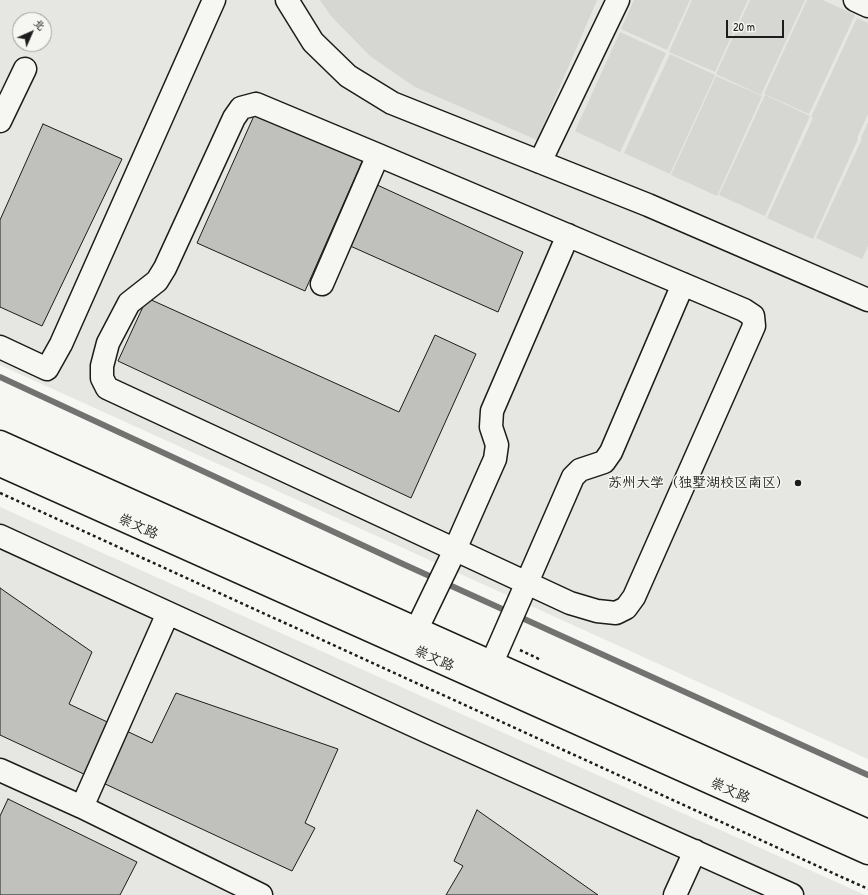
<!DOCTYPE html>
<html>
<head>
<meta charset="utf-8">
<style>
	body { margin:0 }
	#map { position:relative; width:868px; height:895px; overflow:hidden; background:#f6f6f2; font-family:"Patrick Hand","LXGW WenKai TC",sans-serif }
	canvas { display:block }
	.north { position:absolute; left:12px; top:12px; width:40px; height:40px; box-sizing:border-box; background:#f6f6f2; border:1px solid #9f9f9c; border-radius:50%; rotate:45deg; font-size:11px; font-weight:700; line-height:16px; text-align:center; color:#1c1c1c }
	.north::after { content:''; display:block; margin:auto; width:14px; height:18px; background:#1c1c1c; clip-path:polygon(50% 0,100% 100%,50% 72%,0 100%) }
	.scale { position:absolute; left:726px; top:20px; width:58px; height:18px; box-sizing:border-box; border:2px solid #1c1c1c; border-top:0; padding-left:5px; font-size:12px; line-height:14px; white-space:nowrap; color:#1c1c1c; -webkit-text-stroke:3px #f6f6f2; paint-order:stroke }
</style>
</head>
<body>
<div id="map">
<canvas width="868" height="895"></canvas>
<div class="north">北</div>
<div class="scale">20 m</div>
</div>
<script>
const g = document.querySelector('canvas').getContext('2d');
g.lineJoin = 'round';
function fill(path, color) {
  g.fillStyle = color;
  g.fill(path, 'evenodd');
}
function toPath(rows) {
  const path = new Path2D();
  for (const r of rows) {
    path.moveTo(r[0], r[1]);
    for (let i = 2; i < r.length; i += 2) path.lineTo(r[i], r[i + 1]);
  }
  return path;
}
function trace(path, color, width, dash) {
  g.strokeStyle = color;
  g.lineWidth = width;
  g.lineCap = dash ? 'butt' : 'round';
  g.setLineDash(dash || []);
  g.stroke(path);
}
function drawText(font, color, halo, rows, align = 'center') {
  g.font = font + ' "Patrick Hand","LXGW WenKai TC",sans-serif';
  g.lineWidth = 3;
  g.setLineDash([]);
  g.textBaseline = 'middle';
  g.strokeStyle = halo;
  g.fillStyle = color;
  for (const [text, x, y, turn = 0] of rows) {
    g.save();
    g.translate(x, y);
    g.rotate((+turn || 0) * Math.PI / 180);
    g.textAlign = isNaN(turn) ? turn : align;
    if (halo) g.strokeText(text, 0, 0);
    g.fillText(text, 0, 0);
    g.restore();
  }
}
fill(toPath([
	[0,0,868,0,868,759,0,365],
	[20,20,44,20,44,44,20,44],
	[0,507,865,895,0,895]
]), '#e6e6e2');
fill(toPath([
	[320,0,597,0,537,140,415,87,370,56,331,16],
	[634,0,690,0,667,50,621,29],
	[692,0,748,0,715,72,669,52],
	[750,0,805,0,761,95,716,74],
	[807,0,823,0,855,15,809,114,764,94],
	[857,18,868,23,868,114,857,138,858,139,813,239,767,218,813,118,811,117],
	[620,32,666,53,620,152,575,131],
	[670,54,715,75,670,174,624,153],
	[716,76,762,96,717,196,671,175],
	[765,95,810,116,765,216,719,195],
	[868,122,868,246,862,259,816,238,862,139,861,138]
]), '#d6d6d2');
trace(toPath([
	[0,377,403,564,868,775]
]), '#727271', 6);
const building = toPath([
	[257,109,364,157,305,291,197,243,257,109],
	[43,124,122,159,42,326,0,307,0,220,43,124],
	[375,184,523,252,498,312,348,245,375,184],
	[147,298,399,412,435,335,476,354,411,498,118,361,147,298],
	[0,588,92,652,69,704,152,743,176,693,338,749,305,823,315,828,292,871,0,735,0,588],
	[8,799,137,862,120,895,0,895,0,816,8,799],
	[477,810,598,895,446,895,463,866,454,861,477,810]
]);
fill(building, '#c0c0bd');
trace(building, '#1c1c1c', 1);
const minor = toPath([
	[287,0,313,42,348,76,392,103,648,205,868,300],
	[855,0,868,6],
	[256,104,378,155,744,310,753,316,754,326,634,597,626,608,616,613,597,611,570,603,107,388,102,378,102,366,108,343,129,303,157,281,165,268,234,118,241,108,256,104],
	[0,121,25,69],
	[540,162,618,0],
	[322,284,378,155],
	[0,347,47,369,61,344,214,0],
	[0,442,868,831],
	[0,465,868,853],
	[0,536,428,732,792,895],
	[411,641,453,554,495,459,497,445,491,427,492,411,568,235],
	[487,674,573,477,580,470,604,462,611,452,683,284],
	[0,770,82,807,261,895],
	[82,807,168,613],
	[675,895,695,851]
]);
trace(minor, '#1c1c1c', 25);
trace(toPath([
	[0,493,868,889],
	[520,650,541,660]
]), '#1c1c1c', 2.5, [3, 3]);
trace(minor, '#f6f6f2', 22);
for (const [x, y, r, color] of [
	[798,483,4,"#1c1c1c"]
]) {
  const dot = new Path2D();
  dot.arc(x, y, r, 0, 2 * Math.PI);
  g.fillStyle = color;
  g.fill(dot);
  trace(dot, '#f6f6f2', 1.5);
}
drawText('14px', '#1c1c1c', '#f6f6f2', [
	["苏州大学（独墅湖校区南区）",790,483]
], 'right');
drawText('14px', '#1c1c1c', '#f6f6f2', [
	["崇文路",138,527,24],
	["崇文路",434,659,24],
	["崇文路",730,791,24]
]);
</script>
</body>
</html>
